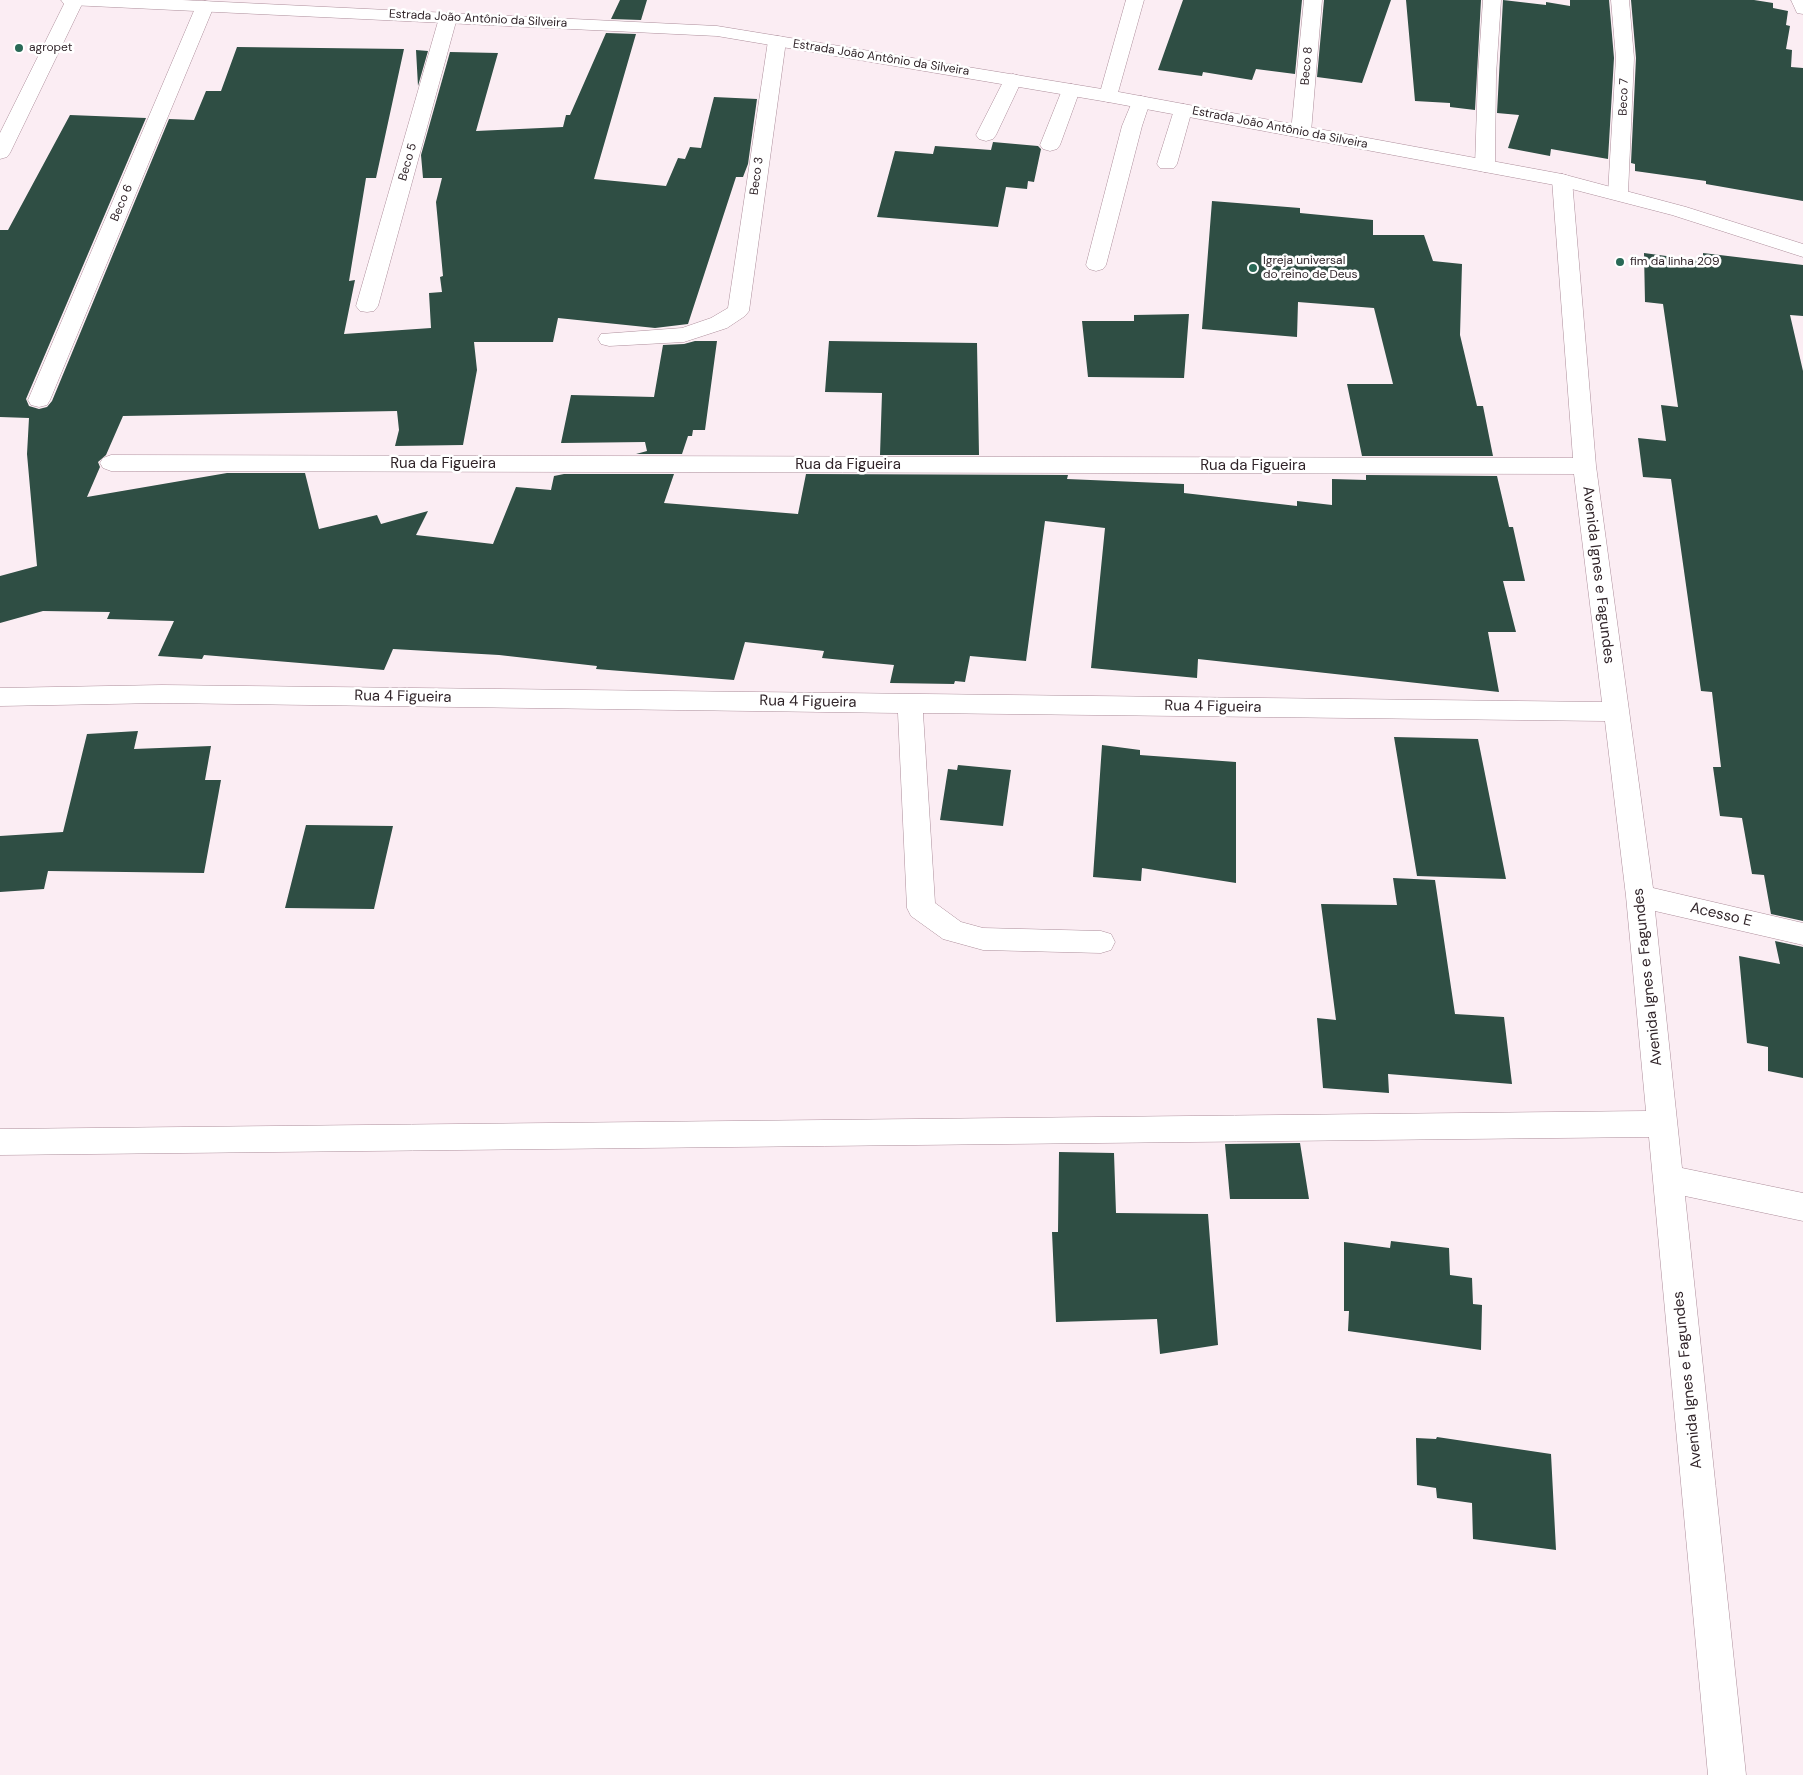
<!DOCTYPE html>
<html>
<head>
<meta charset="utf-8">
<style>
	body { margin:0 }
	canvas { display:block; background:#fbedf3 }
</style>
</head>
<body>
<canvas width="1803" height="1775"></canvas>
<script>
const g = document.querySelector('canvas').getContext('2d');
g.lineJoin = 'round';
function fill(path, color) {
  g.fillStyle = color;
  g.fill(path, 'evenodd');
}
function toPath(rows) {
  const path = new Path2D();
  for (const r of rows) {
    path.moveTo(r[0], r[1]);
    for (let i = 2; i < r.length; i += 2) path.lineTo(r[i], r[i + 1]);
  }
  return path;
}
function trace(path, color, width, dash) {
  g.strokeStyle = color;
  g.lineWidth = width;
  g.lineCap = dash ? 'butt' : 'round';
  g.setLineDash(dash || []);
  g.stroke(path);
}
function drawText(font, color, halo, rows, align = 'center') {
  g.font = font + ' "DM Sans",sans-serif';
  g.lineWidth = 5;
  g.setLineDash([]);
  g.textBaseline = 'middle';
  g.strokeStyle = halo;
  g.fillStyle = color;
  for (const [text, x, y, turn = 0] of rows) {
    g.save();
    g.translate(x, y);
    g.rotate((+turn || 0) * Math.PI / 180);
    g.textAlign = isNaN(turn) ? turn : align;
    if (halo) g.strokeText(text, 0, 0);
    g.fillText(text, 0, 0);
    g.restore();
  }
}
fill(toPath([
	[620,0,647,0,641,20,611,19],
	[1183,0,1302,0,1295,74,1256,69,1252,80,1203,72,1202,76,1158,70],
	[1324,0,1391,0,1362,83,1317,77],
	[1406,0,1481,0,1475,110,1450,107,1450,103,1415,101],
	[1503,0,1546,5,1546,2,1570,6,1570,0,1609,0,1614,58,1608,159,1551,149,1550,156,1508,148,1519,115,1497,113],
	[1631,0,1754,0,1773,3,1773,8,1788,11,1786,25,1790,26,1786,49,1792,50,1791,67,1803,68,1803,201,1706,184,1706,181,1635,171,1635,164,1631,163,1636,58],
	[606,33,636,34,594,179,666,186,678,158,685,159,690,147,701,148,714,97,757,99,748,164,743,177,736,177,688,324,655,328,558,318,553,342,474,342,477,370,463,445,395,446,399,430,397,411,123,416,106,455,98,462,100,467,87,497,227,473,305,473,319,529,377,515,381,524,428,511,416,535,493,544,516,487,551,490,554,476,564,474,674,474,664,503,798,514,806,474,1068,475,1067,479,1184,484,1184,493,1297,506,1297,501,1332,505,1332,479,1366,480,1366,475,1497,476,1509,527,1513,527,1525,581,1503,581,1516,632,1488,632,1499,692,1198,659,1197,678,1091,668,1105,528,1045,521,1026,661,970,656,965,682,955,681,954,684,890,683,894,665,822,658,824,651,745,642,734,680,596,669,597,666,499,655,393,649,384,670,204,655,202,659,158,656,174,621,107,619,110,612,43,611,0,623,0,576,37,566,27,454,29,418,0,417,0,230,8,230,70,115,146,118,26,399,29,406,39,409,47,407,52,401,169,119,194,120,206,91,221,91,237,47,404,49,376,178,366,178,349,281,355,280,344,334,431,328,429,293,442,292,440,277,443,276,436,202,442,178,423,178,421,155,450,52,498,53,476,131,563,127,566,115,570,115],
	[416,50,428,51,418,86],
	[993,142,1038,146,1041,149,1034,182,1028,181,1027,189,1006,187,998,227,877,217,895,151,933,154,935,146,991,150],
	[1212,201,1300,208,1300,213,1373,220,1373,235,1424,235,1433,261,1462,264,1460,335,1477,406,1483,406,1493,456,1362,456,1347,384,1393,384,1374,308,1298,302,1297,337,1202,329],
	[1644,253,1703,261,1703,253,1803,265,1803,316,1790,315,1803,371,1803,921,1771,914,1764,875,1752,874,1742,818,1720,816,1713,767,1721,767,1712,692,1701,691,1671,479,1643,477,1638,438,1666,441,1661,405,1678,407,1663,304,1645,302],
	[1189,314,1184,378,1088,377,1082,321,1134,321,1134,315],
	[695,341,717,341,705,430,693,430,692,436,688,436,682,454,636,454,647,451,645,442,561,443,571,395,654,397,663,345,684,344],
	[829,341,977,343,979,455,880,455,882,393,825,392],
	[138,731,134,749,211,746,205,780,221,780,204,873,48,871,44,889,0,892,0,836,63,832,87,734],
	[1394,737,1478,739,1506,879,1417,876],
	[1102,745,1140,750,1140,755,1236,762,1236,883,1142,868,1141,881,1093,877],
	[958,765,1011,770,1003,826,940,820,948,769,957,770],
	[306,825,393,826,374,909,285,908],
	[1393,878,1435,880,1455,1014,1504,1017,1512,1084,1388,1074,1389,1093,1323,1088,1317,1018,1336,1020,1321,904,1397,905],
	[1775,941,1803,947,1803,1078,1768,1071,1768,1047,1747,1043,1739,956,1780,964],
	[1300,1143,1309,1199,1230,1199,1225,1144],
	[1059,1152,1114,1153,1116,1213,1208,1214,1218,1345,1160,1354,1157,1319,1056,1322,1052,1232,1058,1232],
	[1391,1241,1449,1248,1450,1275,1472,1278,1473,1304,1482,1305,1481,1350,1348,1331,1349,1311,1344,1311,1344,1242,1390,1248],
	[1437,1437,1551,1454,1556,1550,1473,1539,1472,1503,1437,1498,1436,1488,1417,1485,1416,1438,1436,1439]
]), '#2f4e44');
const minor = toPath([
	[66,0,84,0,10,153,7,157,0,159,0,133,66,0],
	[1126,0,1144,0,1117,96,1115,100,1108,102,1101,100,1099,96,1126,0],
	[1304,0,1322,0,1311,132,1308,136,1301,138,1294,136,1291,132,1304,0],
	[1483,0,1501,0,1496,75,1495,166,1492,170,1485,172,1478,170,1475,166,1478,75,1483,0],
	[1611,0,1629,0,1634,58,1628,193,1625,197,1618,199,1611,197,1608,193,1616,58,1611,0],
	[1791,0,1803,0,1803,14,1797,13,1791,0],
	[205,1,211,2,214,6,50,400,47,405,39,407,31,405,28,400,196,6,199,2,205,1],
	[448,13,454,14,457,18,378,306,374,311,367,312,360,311,356,306,439,18,442,14,448,13],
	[777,36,783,37,786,41,749,311,745,316,727,328,684,342,609,346,601,344,598,339,601,334,682,328,711,318,728,308,768,41,771,37,777,36],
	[1013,74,1020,76,1022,80,996,135,993,139,986,141,979,139,976,135,1004,80,1006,76,1013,74],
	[1071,84,1078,86,1080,90,1060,145,1057,149,1050,151,1043,149,1040,145,1062,90,1064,86,1071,84],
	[1141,96,1148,98,1150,102,1142,126,1106,265,1103,269,1096,271,1089,269,1086,265,1122,126,1132,102,1134,98,1141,96],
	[1183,104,1190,106,1192,110,1177,164,1174,168,1160,168,1157,164,1174,110,1176,106,1183,104],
	[1562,174,1569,176,1572,180,1596,466,1653,888,1803,923,1803,945,1655,911,1682,1168,1803,1193,1803,1221,1685,1196,1746,1775,1708,1775,1649,1137,0,1155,0,1129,1646,1111,1626,896,1605,721,923,713,935,903,961,922,983,928,1101,931,1111,934,1115,942,1111,950,1101,953,983,950,943,939,911,916,907,908,898,713,162,703,0,706,0,688,162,685,1602,702,1574,474,111,471,103,468,100,463,103,458,111,455,1573,458,1552,180,1555,176,1562,174]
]);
const major = toPath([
	[61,0,182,0,717,26,1108,90,1562,174,1686,207,1803,244,1803,257,1672,215,1560,186,1108,102,717,36,70,5,64,4,61,0]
]);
trace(minor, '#ad8e9b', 1);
trace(major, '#ad8e9b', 1);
fill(minor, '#fff');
fill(major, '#fff');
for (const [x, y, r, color] of [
	[19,48,5,"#296956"],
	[1620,262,5,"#296956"],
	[1253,268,5,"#296956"]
]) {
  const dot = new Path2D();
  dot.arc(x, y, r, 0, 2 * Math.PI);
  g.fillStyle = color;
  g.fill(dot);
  trace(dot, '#fff', 2);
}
drawText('12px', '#302429', '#fff', [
	["Estrada João Antônio da Silveira",478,19,3],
	["Estrada João Antônio da Silveira",881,58,9],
	["Beco 8",1307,66,-85],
	["Beco 7",1624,97,-88],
	["Estrada João Antônio da Silveira",1280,128,11],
	["Beco 5",408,162,-74],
	["Beco 3",757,176,-82],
	["Beco 6",122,203,-67]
]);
drawText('12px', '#302429', '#fff', [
	["agropet",29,48],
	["Igreja universal",1263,261],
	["do reino de Deus",1263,275],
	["fim da linha 209",1630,262]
], 'left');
drawText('15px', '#302429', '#fff', [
	["Rua da Figueira",443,464],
	["Rua da Figueira",848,465],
	["Rua da Figueira",1253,466],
	["Avenida Ignes e Fagundes",1598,575,83],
	["Rua 4 Figueira",403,697,1],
	["Rua 4 Figueira",808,702,1],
	["Rua 4 Figueira",1213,707,1],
	["Acesso E",1721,915,13],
	["Avenida Ignes e Fagundes",1648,977,-96],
	["Avenida Ignes e Fagundes",1688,1380,-96]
]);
</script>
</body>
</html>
